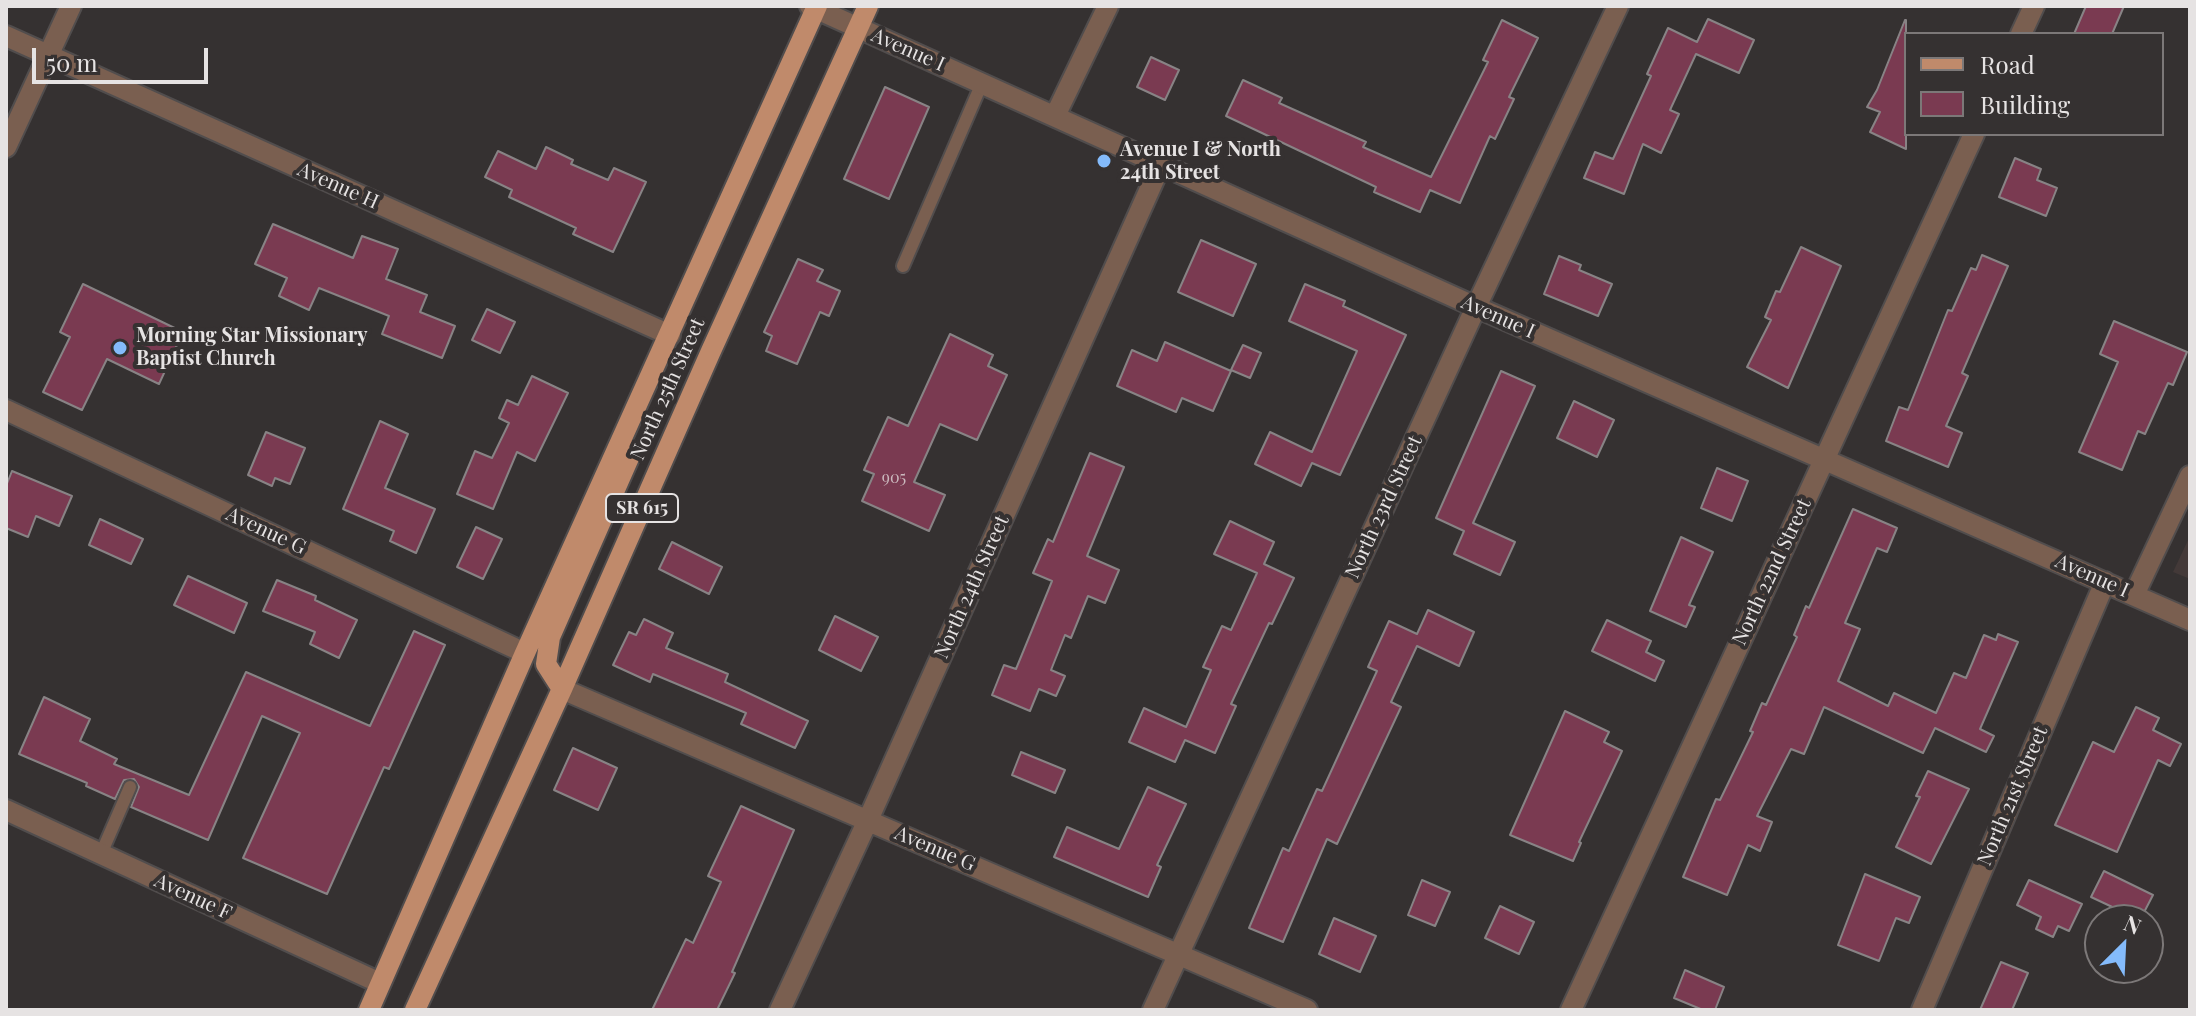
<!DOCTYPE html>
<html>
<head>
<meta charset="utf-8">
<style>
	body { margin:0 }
	#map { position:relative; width:2196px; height:1016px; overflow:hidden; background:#353131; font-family:"Playfair Display",serif }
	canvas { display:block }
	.frame { position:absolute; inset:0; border:8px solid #e6e3e3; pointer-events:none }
	.legend { position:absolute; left:1904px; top:32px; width:260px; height:104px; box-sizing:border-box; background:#353131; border:2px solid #7c7878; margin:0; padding:10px 14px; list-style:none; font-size:24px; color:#e6e3e3 }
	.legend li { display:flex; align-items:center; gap:16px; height:40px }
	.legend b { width:40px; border:2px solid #7c7878 }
	.north { position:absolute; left:2084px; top:904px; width:80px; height:80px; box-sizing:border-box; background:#353131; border:2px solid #7c7878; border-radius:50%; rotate:24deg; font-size:22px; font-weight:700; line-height:32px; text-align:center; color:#e6e3e3 }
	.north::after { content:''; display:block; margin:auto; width:28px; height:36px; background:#84bbfb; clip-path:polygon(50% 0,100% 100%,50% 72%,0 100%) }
	.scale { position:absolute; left:32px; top:48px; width:176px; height:36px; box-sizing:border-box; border:4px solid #e6e3e3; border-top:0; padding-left:10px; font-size:24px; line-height:28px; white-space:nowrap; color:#e6e3e3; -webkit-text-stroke:6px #353131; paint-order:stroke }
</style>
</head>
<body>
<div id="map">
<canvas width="2196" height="1016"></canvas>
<div class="frame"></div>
<ul class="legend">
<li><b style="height:10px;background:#c08a6b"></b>Road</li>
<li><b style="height:22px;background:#7a3a51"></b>Building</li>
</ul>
<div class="north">N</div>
<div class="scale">50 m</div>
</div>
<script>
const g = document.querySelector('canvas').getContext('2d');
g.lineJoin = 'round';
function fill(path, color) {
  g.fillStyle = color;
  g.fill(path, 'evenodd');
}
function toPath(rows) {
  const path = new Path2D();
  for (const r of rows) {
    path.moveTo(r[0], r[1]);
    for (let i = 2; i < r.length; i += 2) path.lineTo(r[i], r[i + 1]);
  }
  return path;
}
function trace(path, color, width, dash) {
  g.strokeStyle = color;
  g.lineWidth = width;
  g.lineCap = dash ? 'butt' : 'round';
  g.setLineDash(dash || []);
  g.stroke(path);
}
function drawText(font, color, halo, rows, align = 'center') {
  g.font = font + ' "Playfair Display",serif';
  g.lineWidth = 8;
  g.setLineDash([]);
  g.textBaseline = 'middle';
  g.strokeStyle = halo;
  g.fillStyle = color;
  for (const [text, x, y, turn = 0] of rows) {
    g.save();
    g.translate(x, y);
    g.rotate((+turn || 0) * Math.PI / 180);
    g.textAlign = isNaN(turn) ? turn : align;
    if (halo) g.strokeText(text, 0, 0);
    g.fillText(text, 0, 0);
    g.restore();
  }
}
fill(toPath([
	[2190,536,2190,579,2173,572]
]), '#433938');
const building = toPath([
	[2086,6,2124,6,2112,34,2074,34,2086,6],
	[1708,19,1754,40,1739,73,1696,54,1670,110,1679,114,1661,153,1643,144,1624,194,1584,178,1595,152,1613,159,1651,76,1647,74,1668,28,1697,42,1708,19],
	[1502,20,1538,38,1509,97,1514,99,1495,139,1490,136,1460,203,1430,190,1420,212,1374,192,1376,187,1226,116,1243,80,1282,98,1279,103,1366,142,1363,147,1431,177,1488,62,1483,60,1502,20],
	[1905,20,1906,20,1906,149,1870,132,1880,112,1867,107,1877,90,1905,20],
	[1151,57,1179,70,1165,100,1137,87,1151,57],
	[885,87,929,107,889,199,844,179,885,87],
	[546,147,573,160,571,164,608,180,614,168,646,182,613,252,573,234,576,228,509,197,512,190,485,177,498,151,536,169,546,147],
	[2015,158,2041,169,2037,180,2057,188,2046,216,1999,197,2015,158],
	[273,224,353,258,362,236,398,249,386,279,427,295,420,312,455,326,442,358,382,334,389,316,319,288,309,310,279,296,287,278,255,264,273,224],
	[1201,240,1256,264,1233,316,1178,292,1201,240],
	[1801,247,1841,266,1788,388,1747,367,1771,320,1765,317,1776,291,1780,292,1801,247],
	[1982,255,2008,266,1962,373,1968,376,1946,426,1962,433,1948,467,1886,441,1899,407,1908,410,1948,310,1952,311,1971,268,1976,270,1982,255],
	[1559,256,1581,265,1579,270,1612,284,1598,316,1544,294,1559,256],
	[798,259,823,270,817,281,840,291,829,316,820,312,797,364,766,351,772,336,764,332,798,259],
	[83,284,183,332,159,384,107,359,82,410,43,392,70,337,60,332,83,284],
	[1305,284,1345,301,1343,306,1406,335,1340,475,1312,463,1301,486,1255,464,1270,432,1312,452,1357,351,1289,321,1305,284],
	[487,309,515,322,500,353,472,340,487,309],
	[2114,321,2187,352,2173,385,2168,383,2145,434,2138,431,2122,470,2079,452,2118,362,2100,354,2114,321],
	[950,334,993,355,988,366,1007,375,977,440,940,424,914,482,945,495,929,531,862,501,874,474,864,470,888,417,908,426,950,334],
	[1165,342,1231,371,1213,411,1182,398,1176,412,1117,386,1132,350,1157,361,1165,342],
	[1243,345,1261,353,1250,378,1231,370,1243,345],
	[1501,371,1535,386,1473,523,1515,542,1500,575,1454,554,1464,531,1436,518,1501,371],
	[532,376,568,393,535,461,517,452,493,509,457,494,475,451,492,458,509,423,499,418,507,400,518,405,532,376],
	[1574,401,1614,420,1597,457,1557,438,1574,401],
	[380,421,408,434,385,488,435,509,416,553,390,541,394,531,343,509,380,421],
	[266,432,305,448,290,484,275,478,272,486,248,475,266,432],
	[1090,453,1124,467,1087,556,1119,570,1105,603,1088,596,1071,638,1065,635,1051,670,1065,676,1056,696,1039,689,1030,711,992,695,1004,665,1016,669,1032,630,1052,581,1033,573,1048,539,1053,542,1090,453],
	[1717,468,1748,481,1732,521,1701,508,1717,468],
	[12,471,72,496,59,526,36,516,28,537,6,528,6,486,12,471],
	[1853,509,1897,528,1887,552,1877,548,1845,623,1860,629,1838,681,1888,706,1894,693,1936,713,1954,673,1966,678,1984,635,1996,640,1998,634,2018,642,1980,729,1994,736,1986,752,1935,728,1923,753,1824,707,1804,754,1791,749,1757,816,1772,822,1760,851,1748,845,1727,895,1683,877,1716,799,1720,800,1753,732,1750,731,1762,703,1766,705,1797,637,1794,635,1806,606,1809,608,1853,509],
	[100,519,143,539,131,564,89,545,100,519],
	[1230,521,1274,542,1264,564,1294,578,1272,624,1269,623,1231,704,1236,706,1215,753,1185,740,1175,762,1129,742,1144,708,1186,727,1211,670,1203,667,1222,626,1231,630,1257,573,1214,554,1230,521],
	[476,527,502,539,483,579,457,567,476,527],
	[1681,537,1713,552,1689,605,1695,607,1686,627,1650,611,1681,537],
	[672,542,722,567,709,594,659,569,672,542],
	[188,576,247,603,234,633,174,605,188,576],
	[277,580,316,596,315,600,357,620,339,658,310,644,315,632,263,611,277,580],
	[1428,610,1474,632,1459,666,1417,646,1391,702,1401,707,1337,844,1327,839,1283,942,1249,928,1283,848,1289,851,1317,789,1322,791,1377,671,1368,667,1389,621,1417,634,1428,610],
	[835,616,878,637,861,671,819,650,835,616],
	[644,619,673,633,666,648,728,674,725,682,808,721,795,748,741,724,746,713,653,674,650,682,613,665,629,632,636,635,644,619],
	[1607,620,1651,641,1646,652,1664,661,1655,681,1592,651,1607,620],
	[414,631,445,645,389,769,384,767,327,894,243,858,300,733,262,716,208,840,131,807,139,787,134,779,124,780,115,799,86,786,87,783,19,754,44,697,90,719,80,741,117,759,114,764,189,795,246,672,370,726,414,631],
	[2136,707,2159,718,2153,730,2181,744,2170,766,2158,760,2117,852,2055,825,2093,742,2114,752,2136,707],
	[1565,711,1609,732,1604,742,1622,751,1579,842,1581,843,1573,861,1510,835,1565,711],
	[573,748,617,768,598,810,554,790,573,748],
	[1021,752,1065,770,1055,793,1012,775,1021,752],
	[1928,771,1969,789,1931,864,1896,847,1920,797,1916,796,1928,771],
	[1148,787,1186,804,1157,865,1161,867,1148,897,1054,857,1067,827,1119,849,1148,787],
	[741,806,794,830,732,972,735,973,717,1010,652,1010,686,939,693,943,721,882,708,876,741,806],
	[2104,871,2153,895,2140,920,2091,897,2104,871],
	[1865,874,1920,897,1909,923,1896,918,1879,961,1838,945,1865,874],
	[1422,880,1450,892,1435,926,1408,915,1422,880],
	[2029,880,2082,904,2069,931,2058,926,2053,937,2036,929,2041,917,2017,905,2029,880],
	[1500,906,1534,922,1519,954,1485,938,1500,906],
	[1334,918,1376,936,1360,972,1319,954,1334,918],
	[2001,962,2028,973,2012,1010,1980,1010,2001,962],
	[1685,970,1724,987,1715,1010,1703,1010,1674,998,1685,970]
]);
fill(building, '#7a3a51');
trace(building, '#888385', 2);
const service = toPath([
	[903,266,982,83],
	[101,854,130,787]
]);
const minor = toPath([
	[810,6,1476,307,2190,620],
	[2021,34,2034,6],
	[6,36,670,335],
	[1055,116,1108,6],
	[6,147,71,6],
	[6,410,525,653],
	[2134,595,2190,476],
	[562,689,1307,1010],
	[6,810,380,983],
	[780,1010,868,820,1161,164],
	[1153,1010,1476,307,1618,6],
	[1571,1010,1974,134],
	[1922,1010,2105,582]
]);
const primary = toPath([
	[562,689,546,664,550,637,632,451],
	[369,1010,525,653,817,6],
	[415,1010,562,689,711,351,868,6]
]);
trace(service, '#514d4d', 16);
trace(minor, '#514d4d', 24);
trace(primary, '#514d4d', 24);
trace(service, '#7a5f50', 12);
trace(minor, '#7a5f50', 20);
trace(primary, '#c08a6b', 20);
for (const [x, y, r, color] of [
	[1104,161,8,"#84bbfb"],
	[120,348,8,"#84bbfb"]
]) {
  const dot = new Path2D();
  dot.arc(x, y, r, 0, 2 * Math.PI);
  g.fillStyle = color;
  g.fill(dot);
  trace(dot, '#353131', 3);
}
drawText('16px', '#cbb9be', null, [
	["905",894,478]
]);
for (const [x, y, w] of [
	[642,508,72]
]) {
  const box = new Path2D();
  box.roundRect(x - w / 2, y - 14, w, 28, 6);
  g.fillStyle = '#353131';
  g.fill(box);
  trace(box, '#e6e3e3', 2);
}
drawText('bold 18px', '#e6e3e3', null, [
	["SR 615",642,508]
]);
drawText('20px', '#e6e3e3', '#353131', [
	["Avenue I",908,50,24],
	["Avenue H",338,186,24],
	["Avenue I",1498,317,24],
	["North 25th Street",668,389,-66],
	["North 23rd Street",1384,507,-65],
	["Avenue G",266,531,25],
	["North 22nd Street",1772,572,-65],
	["Avenue I",2092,576,24],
	["North 24th Street",972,587,-66],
	["North 21st Street",2013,796,-67],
	["Avenue G",935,849,23],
	["Avenue F",193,897,25]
]);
drawText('bold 20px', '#e6e3e3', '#353131', [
	["Avenue I & North",1120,150],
	["24th Street",1120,173],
	["Morning Star Missionary",136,336],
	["Baptist Church",136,359]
], 'left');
</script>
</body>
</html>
